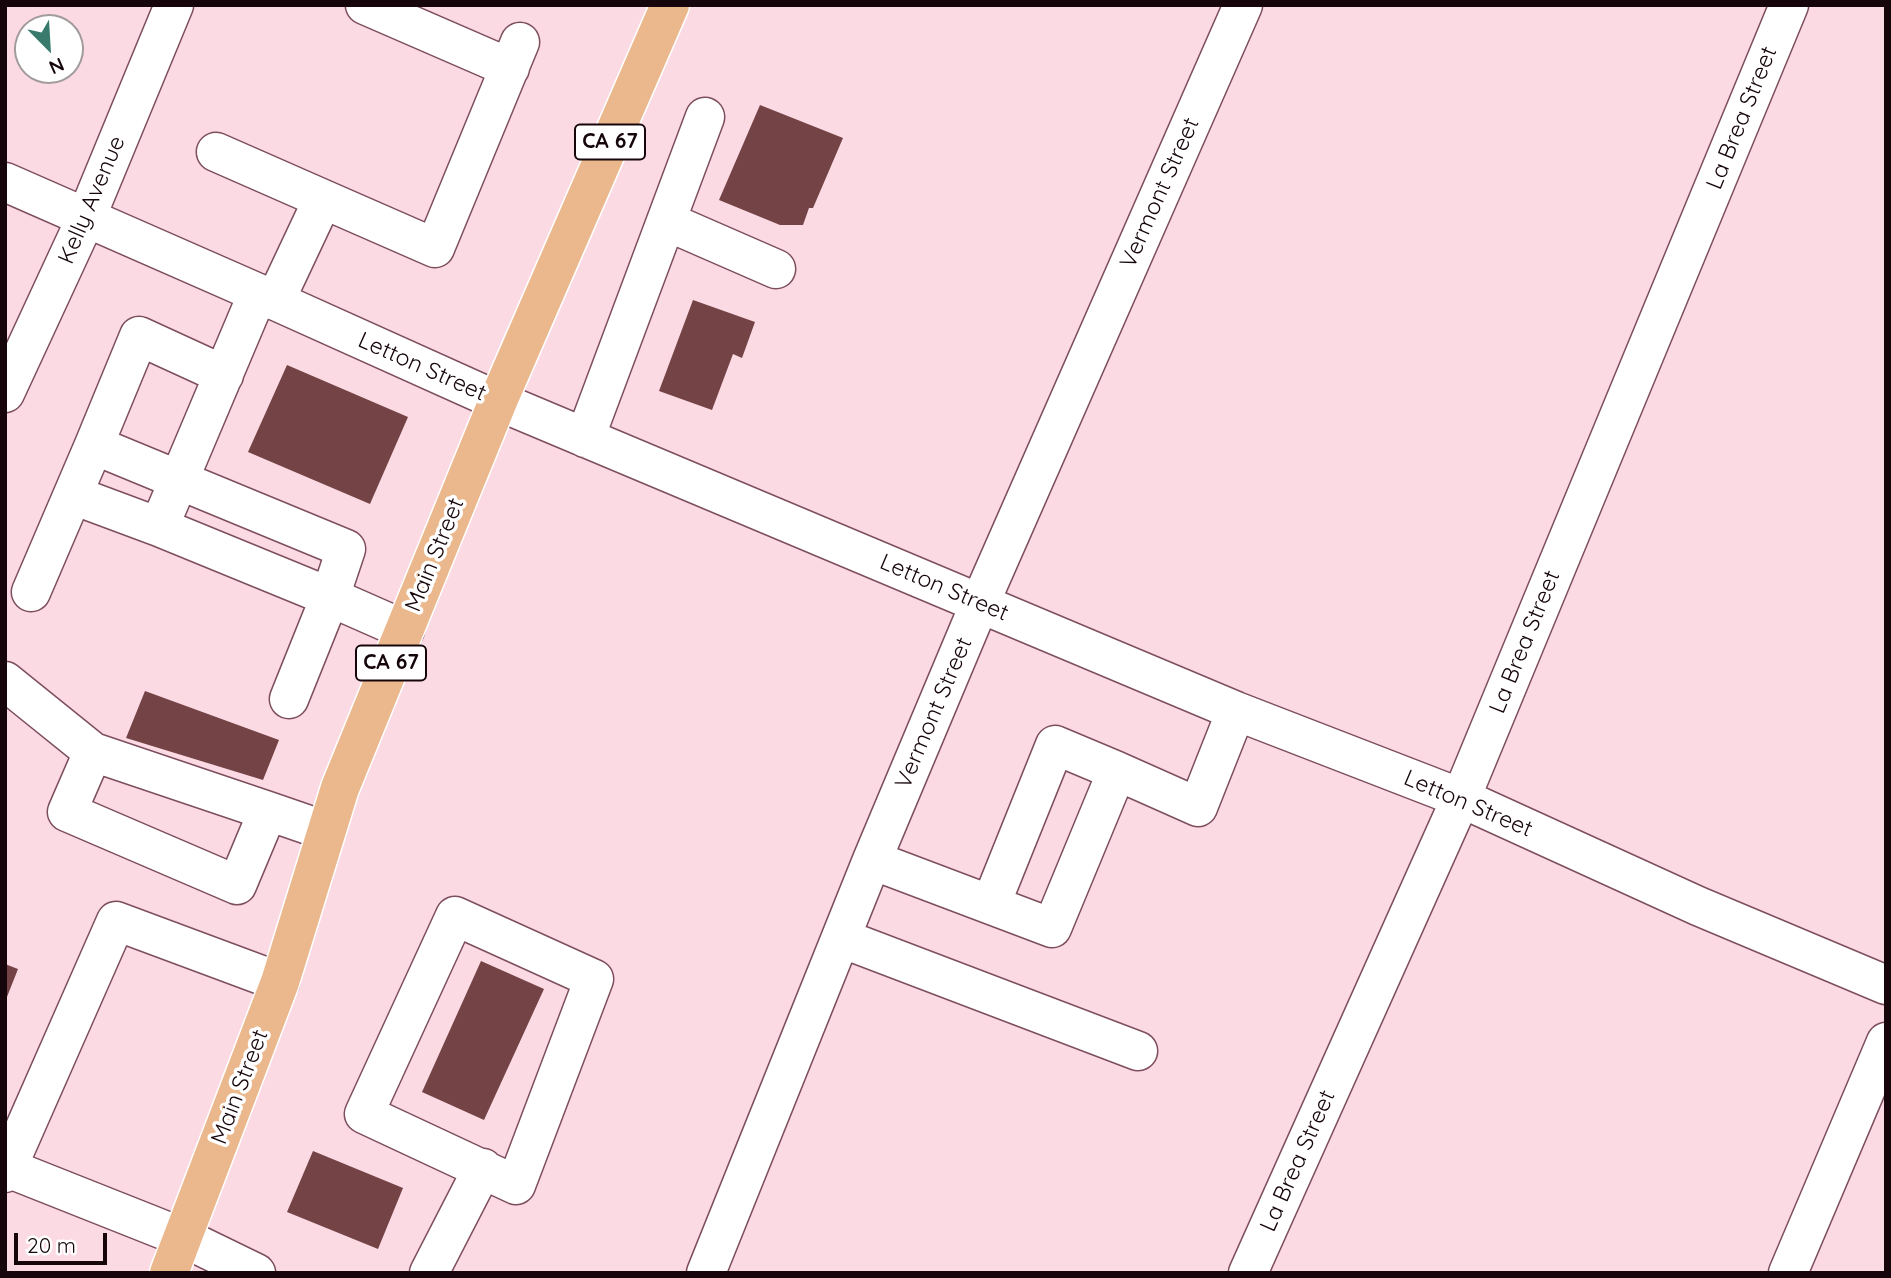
<!DOCTYPE html>
<html>
<head>
<meta charset="utf-8">
<style>
	body { margin:0 }
	#map { position:relative; width:1891px; height:1278px; overflow:hidden; background:#fcdae4; font-family:Quicksand,sans-serif }
	canvas { display:block }
	.frame { position:absolute; inset:0; border:7px solid #16060b; pointer-events:none }
	.north { position:absolute; left:14px; top:14px; width:70px; height:70px; box-sizing:border-box; background:#fff; border:2px solid #a29b9d; border-radius:50%; rotate:156deg; font-size:19px; font-weight:700; line-height:28px; text-align:center; color:#16060b }
	.north::after { content:''; display:block; margin:auto; width:24px; height:32px; background:#387b6d; clip-path:polygon(50% 0,100% 100%,50% 72%,0 100%) }
	.scale { position:absolute; left:14px; top:1233px; width:93px; height:32px; box-sizing:border-box; border:4px solid #16060b; border-top:0; padding-left:9px; font-size:21px; line-height:24px; white-space:nowrap; color:#16060b; -webkit-text-stroke:5px #fff; paint-order:stroke }
</style>
</head>
<body>
<div id="map">
<canvas width="1891" height="1278"></canvas>
<div class="frame"></div>
<div class="north">N</div>
<div class="scale">20 m</div>
</div>
<script>
const g = document.querySelector('canvas').getContext('2d');
g.lineJoin = 'round';
function fill(path, color) {
  g.fillStyle = color;
  g.fill(path, 'evenodd');
}
function toPath(rows) {
  const path = new Path2D();
  for (const r of rows) {
    path.moveTo(r[0], r[1]);
    for (let i = 2; i < r.length; i += 2) path.lineTo(r[i], r[i + 1]);
  }
  return path;
}
function trace(path, color, width, dash) {
  g.strokeStyle = color;
  g.lineWidth = width;
  g.lineCap = dash ? 'butt' : 'round';
  g.setLineDash(dash || []);
  g.stroke(path);
}
function drawText(font, color, halo, rows, align = 'center') {
  g.font = font + ' Quicksand,sans-serif';
  g.lineWidth = 7;
  g.setLineDash([]);
  g.textBaseline = 'middle';
  g.strokeStyle = halo;
  g.fillStyle = color;
  for (const [text, x, y, turn = 0] of rows) {
    g.save();
    g.translate(x, y);
    g.rotate((+turn || 0) * Math.PI / 180);
    g.textAlign = isNaN(turn) ? turn : align;
    if (halo) g.strokeText(text, 0, 0);
    g.fillText(text, 0, 0);
    g.restore();
  }
}
fill(toPath([
	[760,105,843,138,813,208,809,208,803,225,780,225,719,200],
	[693,300,755,322,742,358,733,354,712,410,659,391],
	[287,365,408,417,370,504,248,452],
	[145,691,279,740,263,780,126,738],
	[481,961,544,989,484,1120,422,1092],
	[5,964,18,969,5,1002],
	[313,1151,403,1188,378,1249,287,1212]
]), '#734345');
const minor = toPath([
	[365,5,510,68],
	[216,152,323,199],
	[5,182,258,293,498,401,1236,711,1461,798,1698,906,1886,985],
	[666,221,776,269],
	[258,293,159,527,330,597,289,699],
	[275,301,323,199,435,248,520,42],
	[5,393,86,218,174,5],
	[585,438,705,117],
	[94,445,139,336,224,375],
	[73,495,159,527],
	[31,592,94,445,346,549,330,597,405,630],
	[5,681,93,752],
	[268,811,237,885,67,812,93,752,268,811,326,831],
	[872,860,1052,928,1117,771,1198,807,1236,711],
	[991,904,1055,745,1117,771],
	[455,916,594,979,516,1185,364,1114,455,916],
	[841,938,1138,1051],
	[5,1167,184,1238,256,1273],
	[5,1173,116,921,280,982],
	[429,1273,483,1168],
	[706,1273,872,860,980,603,1243,5],
	[1248,1273,1461,798,1789,5],
	[1788,1273,1886,1042]
]);
const major = toPath([
	[169,1273,280,982,340,788,498,401,670,5]
]);
trace(minor, '#7d4e5e', 41);
trace(major, '#fff', 41);
trace(minor, '#fff', 38);
trace(major, '#eab88c', 38);
for (const [x, y, w] of [
	[610,142,70],
	[391,663,70]
]) {
  const box = new Path2D();
  box.roundRect(x - w / 2, y - 17.5, w, 35, 5);
  g.fillStyle = '#fff';
  g.fill(box);
  trace(box, '#16060b', 2);
}
drawText('bold 21px', '#16060b', null, [
	["CA 67",610,142],
	["CA 67",391,663]
]);
drawText('23px', '#16060b', '#fff', [
	["La Brea Street",1742,118,-68],
	["Vermont Street",1160,193,-66],
	["Kelly Avenue",92,200,-67],
	["Letton Street",422,367,24],
	["Main Street",435,555,-68],
	["Letton Street",944,588,23],
	["La Brea Street",1525,642,-68],
	["Vermont Street",934,713,-67],
	["Letton Street",1468,804,23],
	["Main Street",240,1087,-69],
	["La Brea Street",1298,1161,-66]
]);
</script>
</body>
</html>
